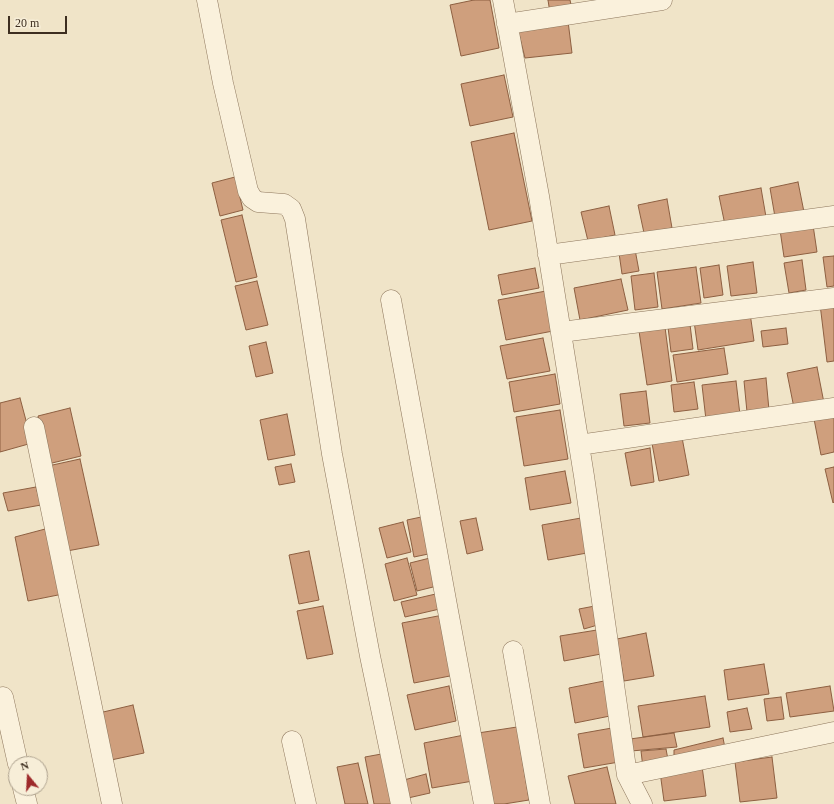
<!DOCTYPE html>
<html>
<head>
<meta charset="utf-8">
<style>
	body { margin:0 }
	#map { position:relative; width:834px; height:804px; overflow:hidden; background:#f0e4c8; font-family:Georgia,serif }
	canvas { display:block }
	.north { position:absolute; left:8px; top:756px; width:40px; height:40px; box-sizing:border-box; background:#f7eed8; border:1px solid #ada18e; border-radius:50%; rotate:342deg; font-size:11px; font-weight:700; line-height:16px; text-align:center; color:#3d2e20 }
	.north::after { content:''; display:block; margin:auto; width:14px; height:18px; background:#9e2a2b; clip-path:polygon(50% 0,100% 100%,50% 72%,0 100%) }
	.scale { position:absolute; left:8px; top:16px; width:59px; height:18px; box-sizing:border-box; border:2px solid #3d2e20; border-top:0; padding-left:5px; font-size:12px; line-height:14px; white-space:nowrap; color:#3d2e20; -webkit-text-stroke:3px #f7eed8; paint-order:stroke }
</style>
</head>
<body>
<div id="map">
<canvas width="834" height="804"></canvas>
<div class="north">N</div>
<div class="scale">20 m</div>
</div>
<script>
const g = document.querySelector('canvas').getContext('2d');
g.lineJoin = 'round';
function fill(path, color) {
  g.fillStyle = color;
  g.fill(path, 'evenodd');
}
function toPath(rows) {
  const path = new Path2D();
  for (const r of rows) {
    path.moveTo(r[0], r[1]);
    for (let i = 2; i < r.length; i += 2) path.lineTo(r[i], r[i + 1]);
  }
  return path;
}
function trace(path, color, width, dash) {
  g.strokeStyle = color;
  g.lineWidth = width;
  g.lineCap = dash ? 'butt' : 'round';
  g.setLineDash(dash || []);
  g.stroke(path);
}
const building = toPath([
	[474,0,490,0,499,48,461,56,450,5,474,0],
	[548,0,570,0,572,9,550,13,548,0],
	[568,21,572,53,525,58,518,30,568,21],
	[504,75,513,117,470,126,461,84,504,75],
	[514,133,532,221,489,230,471,142,514,133],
	[235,177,243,210,220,216,212,183,235,177],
	[798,182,804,212,775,217,770,188,798,182],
	[761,188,766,217,725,225,719,196,761,188],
	[667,199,672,228,644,233,638,205,667,199],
	[609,206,615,235,588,241,581,212,609,206],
	[242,215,257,277,236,282,221,220,242,215],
	[813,225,817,252,784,257,780,230,813,225],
	[634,244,639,271,622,274,618,246,634,244],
	[834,256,834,286,827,287,823,257,834,256],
	[802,260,806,290,789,293,784,263,802,260],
	[753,262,757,293,731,296,727,266,753,262],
	[719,265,723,295,704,298,700,268,719,265],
	[696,267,701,303,662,309,657,272,696,267],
	[535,268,539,288,502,295,498,275,535,268],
	[654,273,658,307,635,310,631,276,654,273],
	[621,279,628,310,580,320,574,288,621,279],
	[257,281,268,325,246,330,235,286,257,281],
	[546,291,553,331,506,340,498,300,546,291],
	[834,302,834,361,827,362,820,304,834,302],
	[750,313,754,341,698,350,694,321,750,313],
	[689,316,693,349,671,352,667,319,689,316],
	[665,327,672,381,647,385,639,331,665,327],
	[786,328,788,344,763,347,761,331,786,328],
	[543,338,550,371,507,379,500,346,543,338],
	[266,342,273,373,256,377,249,346,266,342],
	[724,348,728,374,677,382,673,355,724,348],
	[817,367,824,403,794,408,787,373,817,367],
	[555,374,560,404,514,412,509,382,555,374],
	[766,378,769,410,747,412,744,381,766,378],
	[736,381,740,415,706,420,702,385,736,381],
	[694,382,698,409,674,412,671,385,694,382],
	[646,391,650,423,624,426,620,394,646,391],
	[20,398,32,443,0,452,0,403,20,398],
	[70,408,81,456,48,464,38,416,70,408],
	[560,410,568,459,524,466,516,417,560,410],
	[287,414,295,455,268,460,260,420,287,414],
	[834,415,834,452,821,455,814,419,834,415],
	[681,432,689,475,659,481,651,438,681,432],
	[650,448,654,482,631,486,625,453,650,448],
	[80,459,99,545,67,551,48,466,80,459],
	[291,464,295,482,279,485,275,467,291,464],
	[834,467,834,502,833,503,825,469,834,467],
	[565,471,571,503,530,510,525,478,565,471],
	[36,487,41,505,8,511,3,493,36,487],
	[426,516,433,553,414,557,407,520,426,516],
	[476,518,483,550,467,554,460,521,476,518],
	[581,518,587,553,548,560,542,525,581,518],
	[403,522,411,552,387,558,379,528,403,522],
	[49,528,63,594,28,601,15,537,49,528],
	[309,551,319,600,299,604,289,555,309,551],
	[434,557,441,585,417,591,410,563,434,557],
	[407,558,417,595,394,601,385,564,407,558],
	[440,593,444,608,405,617,401,602,440,593],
	[600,605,601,624,584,629,579,609,600,605],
	[323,606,333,654,307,659,297,611,323,606],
	[443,615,455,675,414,683,402,623,443,615],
	[597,630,601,654,564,661,560,636,597,630],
	[646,633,654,676,624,681,617,639,646,633],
	[764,664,769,694,728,700,724,670,764,664],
	[604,681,610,716,575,723,569,688,604,681],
	[449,686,456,721,415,730,407,695,449,686],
	[830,686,834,711,790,717,786,693,830,686],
	[705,696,710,727,643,737,638,706,705,696],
	[781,697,784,719,767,721,764,699,781,697],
	[133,705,144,753,111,760,99,713,133,705],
	[747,708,752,729,730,732,727,712,747,708],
	[517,727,529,800,504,804,489,804,478,733,517,727],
	[612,728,619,762,584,768,578,734,612,728],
	[674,733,677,747,631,751,630,739,674,733],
	[464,735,473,781,432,788,424,743,464,735],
	[723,738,726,753,674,764,674,750,723,738],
	[666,749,669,765,643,768,641,751,666,749],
	[387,753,396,804,374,804,365,757,387,753],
	[772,757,777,798,740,802,735,762,772,757],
	[358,763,368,804,345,804,337,767,358,763],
	[702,766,706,796,664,801,660,772,702,766],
	[607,767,616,804,575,804,568,776,607,767],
	[426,774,430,793,408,798,404,780,426,774]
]);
fill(building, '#cf9f7d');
trace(building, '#8d5f41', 1);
const minor = toPath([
	[207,0,223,83,248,191,252,198,258,202,284,204,291,209,295,219,332,454,370,656,401,804],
	[503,0,539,196,584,476,627,775,642,804],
	[507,24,662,0],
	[548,255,834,216],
	[391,300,448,611,484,804],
	[561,332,834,298],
	[34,427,112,804],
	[579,445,834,408],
	[513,651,540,804],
	[3,697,18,764],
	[292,741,306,804],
	[627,775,834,732],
	[23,788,27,804]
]);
trace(minor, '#8d765c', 21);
trace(minor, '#faf1dc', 20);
</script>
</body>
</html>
